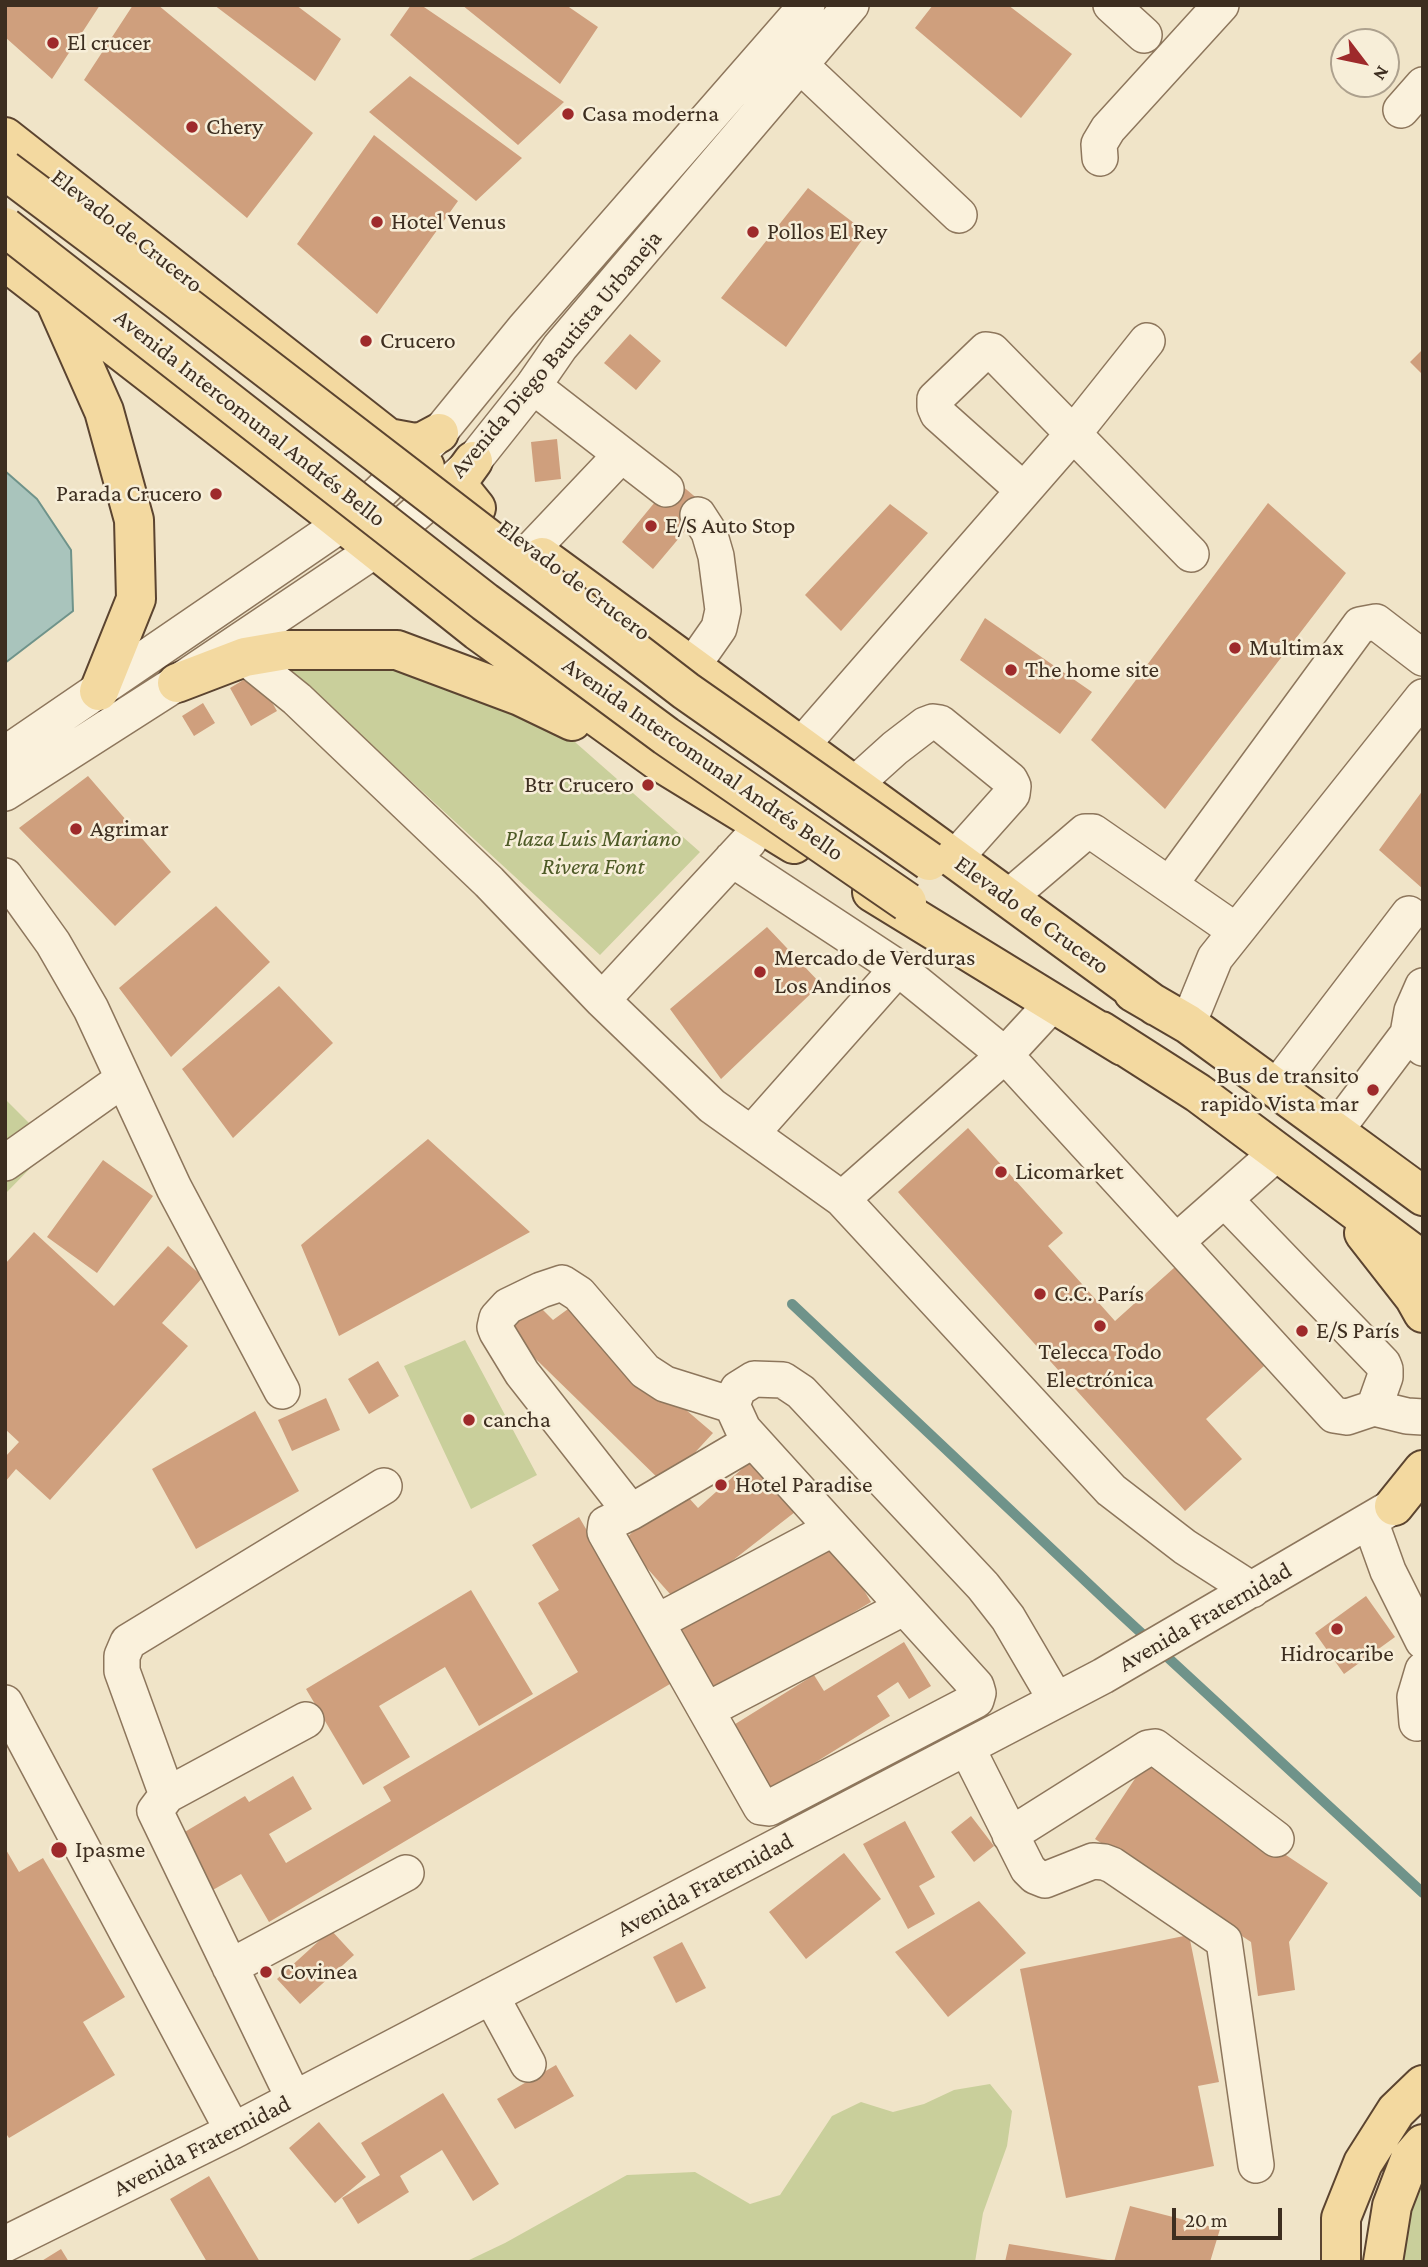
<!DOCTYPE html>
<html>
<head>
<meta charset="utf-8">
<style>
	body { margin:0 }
	#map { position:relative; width:1428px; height:2267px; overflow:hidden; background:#f0e4c8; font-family:"Crimson Pro",serif }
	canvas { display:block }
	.frame { position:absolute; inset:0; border:7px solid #3d2e20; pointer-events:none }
	.north { position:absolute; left:1330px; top:28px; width:70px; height:70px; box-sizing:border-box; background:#f7eed8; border:2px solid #ada18e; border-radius:50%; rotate:122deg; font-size:19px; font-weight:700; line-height:28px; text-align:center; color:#3d2e20 }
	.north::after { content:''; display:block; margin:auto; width:24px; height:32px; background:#9e2a2b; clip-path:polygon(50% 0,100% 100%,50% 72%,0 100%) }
	.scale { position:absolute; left:1172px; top:2208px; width:110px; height:32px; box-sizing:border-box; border:4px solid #3d2e20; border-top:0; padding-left:9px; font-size:21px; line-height:24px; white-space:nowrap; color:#3d2e20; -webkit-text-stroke:5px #f7eed8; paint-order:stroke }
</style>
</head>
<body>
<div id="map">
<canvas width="1428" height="2267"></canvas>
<div class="frame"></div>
<div class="north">N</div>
<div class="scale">20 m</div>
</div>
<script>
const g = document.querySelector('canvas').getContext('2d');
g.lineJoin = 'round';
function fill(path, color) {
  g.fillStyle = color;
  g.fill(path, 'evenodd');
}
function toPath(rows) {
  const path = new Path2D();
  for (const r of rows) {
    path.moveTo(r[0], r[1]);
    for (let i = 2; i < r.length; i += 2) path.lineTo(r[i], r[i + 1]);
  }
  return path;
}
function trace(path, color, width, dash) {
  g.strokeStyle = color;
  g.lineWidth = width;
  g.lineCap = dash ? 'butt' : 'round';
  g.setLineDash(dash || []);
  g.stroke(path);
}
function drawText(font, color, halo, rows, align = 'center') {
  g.font = font + ' "Crimson Pro",serif';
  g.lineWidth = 5;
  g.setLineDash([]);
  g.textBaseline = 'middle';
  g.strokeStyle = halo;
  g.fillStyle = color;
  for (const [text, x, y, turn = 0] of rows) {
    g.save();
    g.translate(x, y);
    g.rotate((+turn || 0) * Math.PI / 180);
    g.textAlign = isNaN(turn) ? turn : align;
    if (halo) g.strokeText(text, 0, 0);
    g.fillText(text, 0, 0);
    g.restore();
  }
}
fill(toPath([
	[393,661,559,728,700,852,600,955,288,668],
	[5,1099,52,1146,5,1194],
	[465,1340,537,1475,471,1509,404,1366],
	[990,2084,1012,2111,1007,2146,983,2213,975,2262,465,2262,505,2243,627,2175,695,2172,750,2204,780,2195,832,2116,861,2102,893,2112,924,2104,954,2090],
	[1423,2176,1423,2262,1397,2262,1408,2200]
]), '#c9cf9b');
const water = toPath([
	[5,471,37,499,71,550,73,611,5,663,5,471]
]);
fill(water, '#a9c4bc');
trace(water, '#6f938a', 2);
trace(toPath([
	[792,1304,1112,1606,1423,1893]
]), '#6f938a', 10);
fill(toPath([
	[7,5,100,5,52,79,5,37],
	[133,5,158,5,313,133,247,218,84,80],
	[214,5,296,5,341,39,315,81],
	[411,5,421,5,564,102,518,145,390,35],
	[462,5,566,5,598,27,560,84],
	[933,5,1008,5,1072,54,1021,118,915,28],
	[410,76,522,158,476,201,369,112],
	[374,135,458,201,377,314,297,244],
	[808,188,867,233,786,347,721,298],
	[630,334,661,361,636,390,604,363],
	[1423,349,1423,375,1410,362],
	[557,439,561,479,535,482,531,442],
	[674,479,706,506,653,569,622,542],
	[1268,503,1346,573,1165,809,1091,740],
	[890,504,928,533,841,631,805,595],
	[985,618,1092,692,1060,734,960,660],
	[255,673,277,711,251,726,230,688],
	[203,703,215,723,194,736,182,716],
	[88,776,171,872,115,926,19,828],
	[1423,790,1423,889,1379,850],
	[216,906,270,962,171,1057,119,988],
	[767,927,821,984,721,1079,670,1009],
	[279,986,333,1043,233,1138,182,1069],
	[968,1128,1063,1233,1048,1246,1115,1321,1175,1267,1264,1366,1206,1419,1242,1459,1185,1511,898,1192],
	[428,1139,530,1232,339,1336,301,1245],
	[103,1160,153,1196,97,1273,47,1237],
	[34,1232,114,1306,168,1246,203,1277,162,1323,188,1346,50,1500,16,1469,5,1482,5,1457,19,1442,5,1429,5,1264],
	[534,1301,553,1320,568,1309,713,1433,665,1485,506,1330],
	[378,1361,399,1396,369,1414,348,1379],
	[326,1398,340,1430,292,1451,278,1420],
	[255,1411,299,1491,196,1549,152,1469],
	[753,1459,804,1505,678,1603,623,1541,680,1488,698,1508],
	[579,1517,675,1681,269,1922,241,1874,211,1891,178,1836,245,1796,249,1802,293,1776,312,1809,269,1834,286,1863,391,1801,383,1787,578,1672,538,1603,559,1590,532,1545],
	[833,1538,871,1602,711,1697,674,1632],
	[471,1590,533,1694,479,1726,445,1667,379,1706,410,1757,363,1785,306,1689],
	[1366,1596,1395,1637,1344,1674,1315,1633],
	[904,1642,931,1686,909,1699,898,1682,877,1696,890,1716,771,1790,732,1726,814,1675,824,1691],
	[1146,1762,1328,1883,1289,1942,1295,1990,1258,1996,1251,1942,1095,1839],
	[971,1816,994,1846,974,1862,951,1832],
	[905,1821,935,1877,919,1886,935,1914,908,1929,863,1844],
	[5,1848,19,1872,43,1858,125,1997,83,2022,115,2075,9,2138,5,2132],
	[844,1853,881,1899,806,1959,769,1912],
	[979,1901,1026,1953,948,2017,895,1952],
	[331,1930,354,1955,300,2004,277,1979],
	[1189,1935,1219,2082,1198,2086,1214,2166,1066,2198,1020,1969],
	[682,1942,706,1988,676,2003,653,1957],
	[556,2065,574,2096,515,2129,497,2099],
	[443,2093,499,2184,473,2201,442,2150,400,2176,409,2192,358,2224,342,2198,380,2175,361,2143],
	[319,2122,366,2177,335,2203,289,2148],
	[209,2176,260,2262,207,2262,170,2199],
	[1130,2206,1220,2229,1210,2262,1114,2262],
	[1009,2244,1108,2260,1108,2262,1005,2262],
	[61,2249,69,2262,40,2262]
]), '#cf9f7d');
const minor = toPath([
	[1111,5,1144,35],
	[800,65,959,215],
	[1401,110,1423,85],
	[1100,158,1099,144,1108,129,1221,5],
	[533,386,666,489],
	[1022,489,938,414,935,407,935,399,986,350,992,351,1191,554],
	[532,549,621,455],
	[245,657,297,699,489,882,602,1000,712,1106,842,1199,1111,1490,1185,1547,1252,1590],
	[691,668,719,628,723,610,716,556,709,532,698,515],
	[801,746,1073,434,1147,341],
	[5,754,343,523,378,494,439,433,524,329,807,5],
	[854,785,895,748,925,725,933,722,940,723,1010,780,1013,786,1012,794,955,858],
	[5,793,177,683,375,550,471,464,533,386,560,347,851,5],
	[732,859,898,968,1005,1055,1176,1242,1278,1152],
	[5,876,53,943,91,1009,174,1188,282,1391],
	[1170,884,1360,625,1376,622,1423,658],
	[1009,897,1085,832,1093,832,1236,931],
	[602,1000,749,841],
	[1188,1024,1215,958,1423,697],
	[1408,1034,1412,1011,1423,986],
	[1276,1088,1409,914],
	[1335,1131,1408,1034,1423,1048],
	[751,1134,898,968],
	[5,1163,122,1080],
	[842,1199,1005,1055,1053,1003],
	[1225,1200,1383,1364,1385,1369,1385,1377,1374,1408,1407,1416,1423,1417],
	[1176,1242,1334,1415,1347,1417,1374,1408],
	[732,1405,665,1384,645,1371,579,1294,562,1283,541,1290,508,1306,497,1318,495,1327,497,1332,522,1373,631,1512,606,1524,605,1532,761,1807,769,1808,976,1700,978,1693,976,1686,743,1429,732,1405,738,1389,754,1379,783,1380,801,1392,983,1586,1008,1618,1056,1700],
	[631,1512,752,1441],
	[1370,1521,1388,1571,1423,1641],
	[657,1622,832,1529],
	[5,1703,233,2131],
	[707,1710,903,1608],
	[1417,1723,1415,1697,1423,1670],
	[967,1748,1028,1869,1035,1876,1045,1880,1093,1861,1104,1862,1112,1865,1224,1941,1256,2165],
	[167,1795,122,1671,122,1656,128,1642,384,1486],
	[1010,1835,1148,1748,1155,1747,1276,1839],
	[230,1967,406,1873],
	[491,1996,528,2064],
	[294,2099,155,1811,167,1795,306,1720],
	[5,2244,233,2131,1103,1676,1394,1506]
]);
const major = toPath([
	[5,137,425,467],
	[5,261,326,510,478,631,657,760,794,844],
	[57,305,104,411,134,520,136,599,99,691],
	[388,438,415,443,424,441,439,433],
	[473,461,460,479,459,483,460,488,476,508],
	[542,557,1156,1006],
	[177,683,245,657,286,650,397,650,520,696,572,721],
	[872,892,1123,1046],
	[1133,992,1188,1024,1423,1196],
	[1101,1031,1198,1093,1423,1261],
	[1364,1233,1414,1297,1423,1313],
	[1394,1506,1423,1470],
	[1341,2262,1341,2218,1363,2163,1396,2111,1423,2085],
	[1383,2262,1392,2206,1410,2159,1423,2144]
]);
trace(minor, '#8d765c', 38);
trace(major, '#5b4430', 42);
trace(minor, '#faf1dc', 35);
trace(major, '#f3d9a0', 38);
const majorBridge = toPath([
	[5,170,178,300,686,691,929,861],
	[5,227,485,602,666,736,907,902]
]);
trace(majorBridge, '#5b4430', 42, []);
trace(majorBridge, '#f3d9a0', 38);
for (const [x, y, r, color] of [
	[53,43,7,"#9e2a2b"],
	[568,114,7,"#9e2a2b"],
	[192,127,7,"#9e2a2b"],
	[377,222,7,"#9e2a2b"],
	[753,232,7,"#9e2a2b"],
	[366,341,7,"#9e2a2b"],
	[216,494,7,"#9e2a2b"],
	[651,526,7,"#9e2a2b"],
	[1235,648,7,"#9e2a2b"],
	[1011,670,7,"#9e2a2b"],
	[648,785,7,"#9e2a2b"],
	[76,829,7,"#9e2a2b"],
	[760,972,7,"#9e2a2b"],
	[1373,1090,7,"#9e2a2b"],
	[1001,1172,7,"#9e2a2b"],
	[1040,1294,7,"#9e2a2b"],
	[1100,1326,7,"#9e2a2b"],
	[1302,1331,7,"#9e2a2b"],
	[469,1420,7,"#9e2a2b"],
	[721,1485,7,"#9e2a2b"],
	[1337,1629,7,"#9e2a2b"],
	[59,1850,9,"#9e2a2b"],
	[266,1972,7,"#9e2a2b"]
]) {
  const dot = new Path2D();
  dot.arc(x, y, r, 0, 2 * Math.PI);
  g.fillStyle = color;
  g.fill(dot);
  trace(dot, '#f7eed8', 2.5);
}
drawText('24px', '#3d2e20', '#f7eed8', [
	["El crucer",67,43],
	["Casa moderna",582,114],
	["Chery",206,127],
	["Hotel Venus",391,222],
	["Pollos El Rey",767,232],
	["Crucero",380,341],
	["Parada Crucero",202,494,"right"],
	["E/S Auto Stop",665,526],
	["Multimax",1249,648],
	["The home site",1025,670],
	["Btr Crucero",634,785,"right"],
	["Agrimar",90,829],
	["Mercado de Verduras",774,958],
	["Los Andinos",774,986],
	["Bus de transito",1359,1076,"right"],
	["rapido Vista mar",1359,1104,"right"],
	["Licomarket",1015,1172],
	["C.C. París",1054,1294],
	["E/S París",1316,1331],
	["Telecca Todo",1100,1352,"center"],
	["Electrónica",1100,1380,"center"],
	["cancha",483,1420],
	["Hotel Paradise",735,1485],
	["Hidrocaribe",1337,1654,"center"],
	["Ipasme",75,1850],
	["Covinea",280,1972]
], 'left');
drawText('24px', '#3d2e20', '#f7eed8', [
	["Elevado de Crucero",127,231,38],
	["Avenida Diego Bautista Urbaneja",556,354,-50],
	["Avenida Intercomunal Andrés Bello",250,418,38],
	["Elevado de Crucero",574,580,37],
	["Avenida Intercomunal Andrés Bello",703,759,35],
	["Elevado de Crucero",1032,915,36],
	["Avenida Fraternidad",1205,1617,-30],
	["Avenida Fraternidad",705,1885,-28],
	["Avenida Fraternidad",202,2146,-27]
]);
drawText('italic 24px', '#4d5a26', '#f7eed8', [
	["Plaza Luis Mariano",593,839],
	["Rivera Font",593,867]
]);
</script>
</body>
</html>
